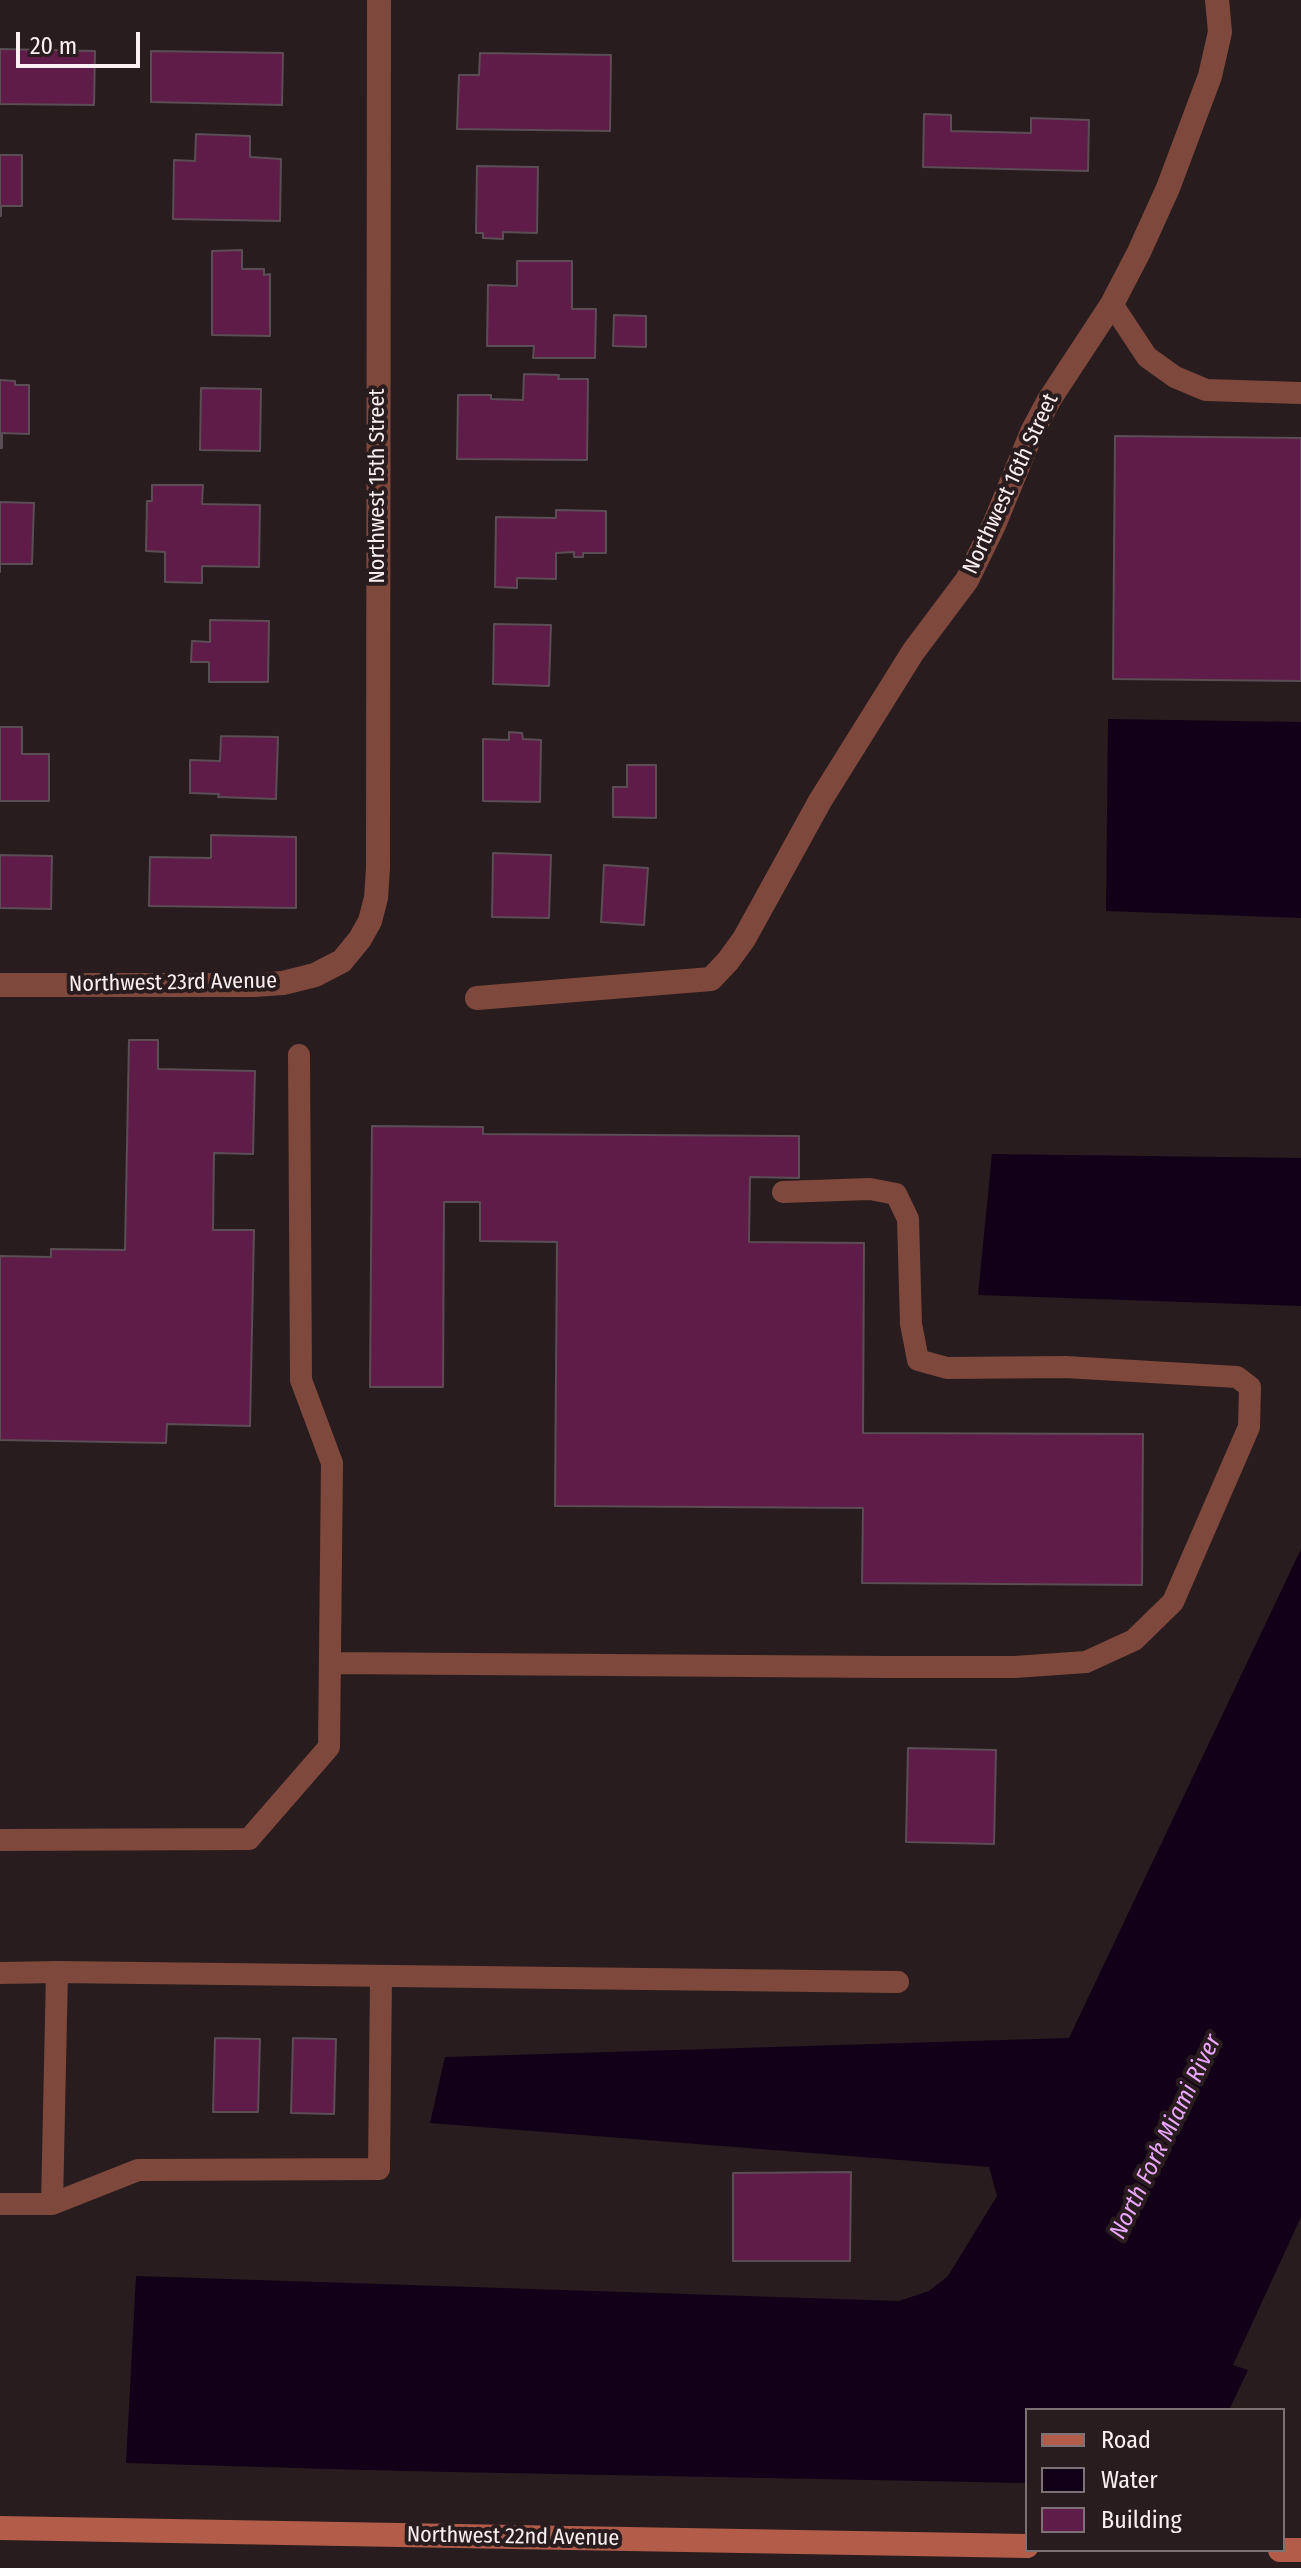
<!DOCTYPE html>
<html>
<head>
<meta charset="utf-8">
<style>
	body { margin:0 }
	#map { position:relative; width:1301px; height:2568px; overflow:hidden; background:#291c1e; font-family:"Fira Sans Condensed",sans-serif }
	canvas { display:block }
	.legend { position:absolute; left:1025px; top:2408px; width:260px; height:144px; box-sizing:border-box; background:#291c1e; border:2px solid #7d7173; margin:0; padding:10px 14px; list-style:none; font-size:24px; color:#faf0f2 }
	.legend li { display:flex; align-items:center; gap:16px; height:40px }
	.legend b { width:40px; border:2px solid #7d7173 }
	.scale { position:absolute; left:16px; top:32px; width:124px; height:36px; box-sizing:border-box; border:4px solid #faf0f2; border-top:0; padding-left:10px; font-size:24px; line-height:28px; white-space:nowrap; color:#faf0f2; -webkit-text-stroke:6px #291c1e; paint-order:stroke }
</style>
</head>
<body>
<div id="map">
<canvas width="1301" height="2568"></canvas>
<ul class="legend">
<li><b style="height:10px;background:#b25c49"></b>Road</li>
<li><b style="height:22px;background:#110017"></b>Water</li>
<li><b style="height:22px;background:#601c49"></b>Building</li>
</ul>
<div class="scale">20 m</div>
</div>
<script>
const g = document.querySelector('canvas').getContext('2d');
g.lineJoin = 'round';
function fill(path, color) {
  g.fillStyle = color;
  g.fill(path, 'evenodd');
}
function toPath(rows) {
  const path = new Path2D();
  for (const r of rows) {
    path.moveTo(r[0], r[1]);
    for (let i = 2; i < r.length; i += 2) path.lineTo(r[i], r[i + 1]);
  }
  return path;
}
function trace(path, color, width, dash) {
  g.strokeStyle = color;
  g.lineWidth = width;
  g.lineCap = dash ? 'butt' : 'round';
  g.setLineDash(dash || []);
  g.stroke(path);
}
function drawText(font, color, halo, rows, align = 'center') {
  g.font = font + ' "Fira Sans Condensed",sans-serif';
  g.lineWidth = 8;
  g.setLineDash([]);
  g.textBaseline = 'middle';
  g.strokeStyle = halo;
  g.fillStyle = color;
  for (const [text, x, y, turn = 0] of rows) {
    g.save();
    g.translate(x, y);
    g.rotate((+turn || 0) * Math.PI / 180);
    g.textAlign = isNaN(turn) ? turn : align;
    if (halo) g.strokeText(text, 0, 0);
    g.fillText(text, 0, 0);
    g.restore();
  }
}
fill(toPath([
	[1108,719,1301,722,1301,918,1106,911],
	[992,1154,1301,1158,1301,1306,978,1295],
	[1301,1549,1301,2217,1233,2365,1248,2370,1229,2410,1027,2410,1027,2550,782,2568,844,2484,126,2463,136,2276,899,2301,929,2291,948,2276,997,2196,989,2167,430,2123,445,2057,1069,2038]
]), '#110017');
fill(toPath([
	[139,2466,1027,2483,1027,2550,1141,2550,1126,2568,778,2568,837,2488]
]), '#291c1e');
const building = toPath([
	[0,49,95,51,94,105,0,104,0,49],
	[151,51,283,53,282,105,151,102,151,51],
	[480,53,611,55,610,131,457,129,459,75,479,75,480,53],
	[924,114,951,115,951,131,1031,133,1031,118,1089,120,1088,171,923,167,924,114],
	[196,134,250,136,250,157,281,159,280,221,173,219,174,160,195,161,196,134],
	[0,155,22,155,22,206,1,206,1,216,0,216,0,155],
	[477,166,538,167,537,233,503,232,503,239,483,238,483,233,476,233,477,166],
	[242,250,242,269,264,269,264,275,270,274,270,336,212,335,212,251,242,250],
	[517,261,572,261,572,309,596,309,595,358,533,358,534,346,487,346,488,285,517,286,517,261],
	[614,315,646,316,646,347,613,346,614,315],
	[524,374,559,375,558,379,588,379,587,460,457,459,458,395,491,395,491,399,523,400,524,374],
	[0,380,15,381,15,385,29,385,29,434,2,433,2,448,0,448,0,380],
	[201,388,261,389,260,451,200,450,201,388],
	[1115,436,1301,438,1301,681,1113,679,1115,436],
	[152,485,203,485,202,504,260,505,259,567,202,566,202,583,165,582,165,552,146,551,147,501,152,501,152,485],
	[0,502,34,503,32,564,0,564,0,572,0,502],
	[556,510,606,511,606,553,583,553,583,557,574,557,574,552,556,553,556,579,517,578,517,588,495,587,496,517,556,518,556,510],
	[210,620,269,621,268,682,209,682,209,662,191,662,192,641,210,642,210,620],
	[494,624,551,625,549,686,493,684,494,624],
	[0,727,22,727,22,754,49,754,49,801,0,801,0,727],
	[509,732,522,733,523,739,541,740,540,802,483,801,483,739,509,740,509,732],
	[221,736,278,737,276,799,218,797,219,794,190,793,190,760,220,761,221,736],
	[627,765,656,765,656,818,613,817,613,787,627,787,627,765],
	[211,835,296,837,296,908,149,906,150,857,211,858,211,835],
	[493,853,551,855,549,918,492,917,493,853],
	[0,855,52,856,51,909,0,908,0,855],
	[604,865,648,868,644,925,601,922,604,865],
	[129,1040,158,1040,158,1069,255,1071,253,1154,214,1153,213,1230,254,1230,250,1426,167,1424,166,1443,0,1440,0,1256,51,1257,51,1249,125,1250,129,1040],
	[372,1126,483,1127,483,1134,799,1136,799,1178,750,1177,749,1242,864,1243,863,1433,1143,1434,1142,1585,862,1583,863,1508,555,1506,557,1242,480,1241,480,1202,444,1202,443,1387,370,1387,372,1126],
	[908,1748,996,1750,994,1844,906,1842,908,1748],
	[215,2038,260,2039,258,2112,213,2112,215,2038],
	[293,2038,336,2039,334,2114,291,2113,293,2038],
	[851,2172,850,2261,733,2261,733,2173,851,2172]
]);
fill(building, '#601c49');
trace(building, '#5a4d54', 2);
trace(toPath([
	[1112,304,1147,357,1175,377,1206,390,1301,393],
	[330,1663,888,1667,1015,1667,1086,1662,1134,1640,1173,1602,1249,1427,1250,1387,1237,1377,1065,1367,947,1368,918,1360,911,1324,908,1219,896,1194,870,1189,783,1192],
	[0,1840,249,1839,329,1747,332,1463,301,1380,299,1055],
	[0,1973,57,1972],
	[0,2204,52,2204,138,2170,379,2169,381,1976],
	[52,2204,57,1972,898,1982]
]), '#7e483c', 22);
trace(toPath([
	[0,985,254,985,283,983,315,975,342,961,360,939,370,921,376,898,378,868,379,0],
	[477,998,711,979,728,961,744,939,820,801,913,652,967,580,994,525,1032,432,1049,400,1112,304,1139,252,1168,188,1210,76,1220,32,1217,0]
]), '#7e483c', 24);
trace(toPath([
	[0,2528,1027,2546],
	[1280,2550,1301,2550]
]), '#b25c49', 24);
drawText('22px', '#faf0f2', '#291c1e', [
	["Northwest 16th Street",1011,484,-65],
	["Northwest 15th Street",378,486,-90],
	["Northwest 23rd Avenue",173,983,-1],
	["Northwest 22nd Avenue",513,2537,1]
]);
drawText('italic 24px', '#eba6ff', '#291c1e', [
	["North Fork Miami River",1166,2137,-64]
]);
</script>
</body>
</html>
